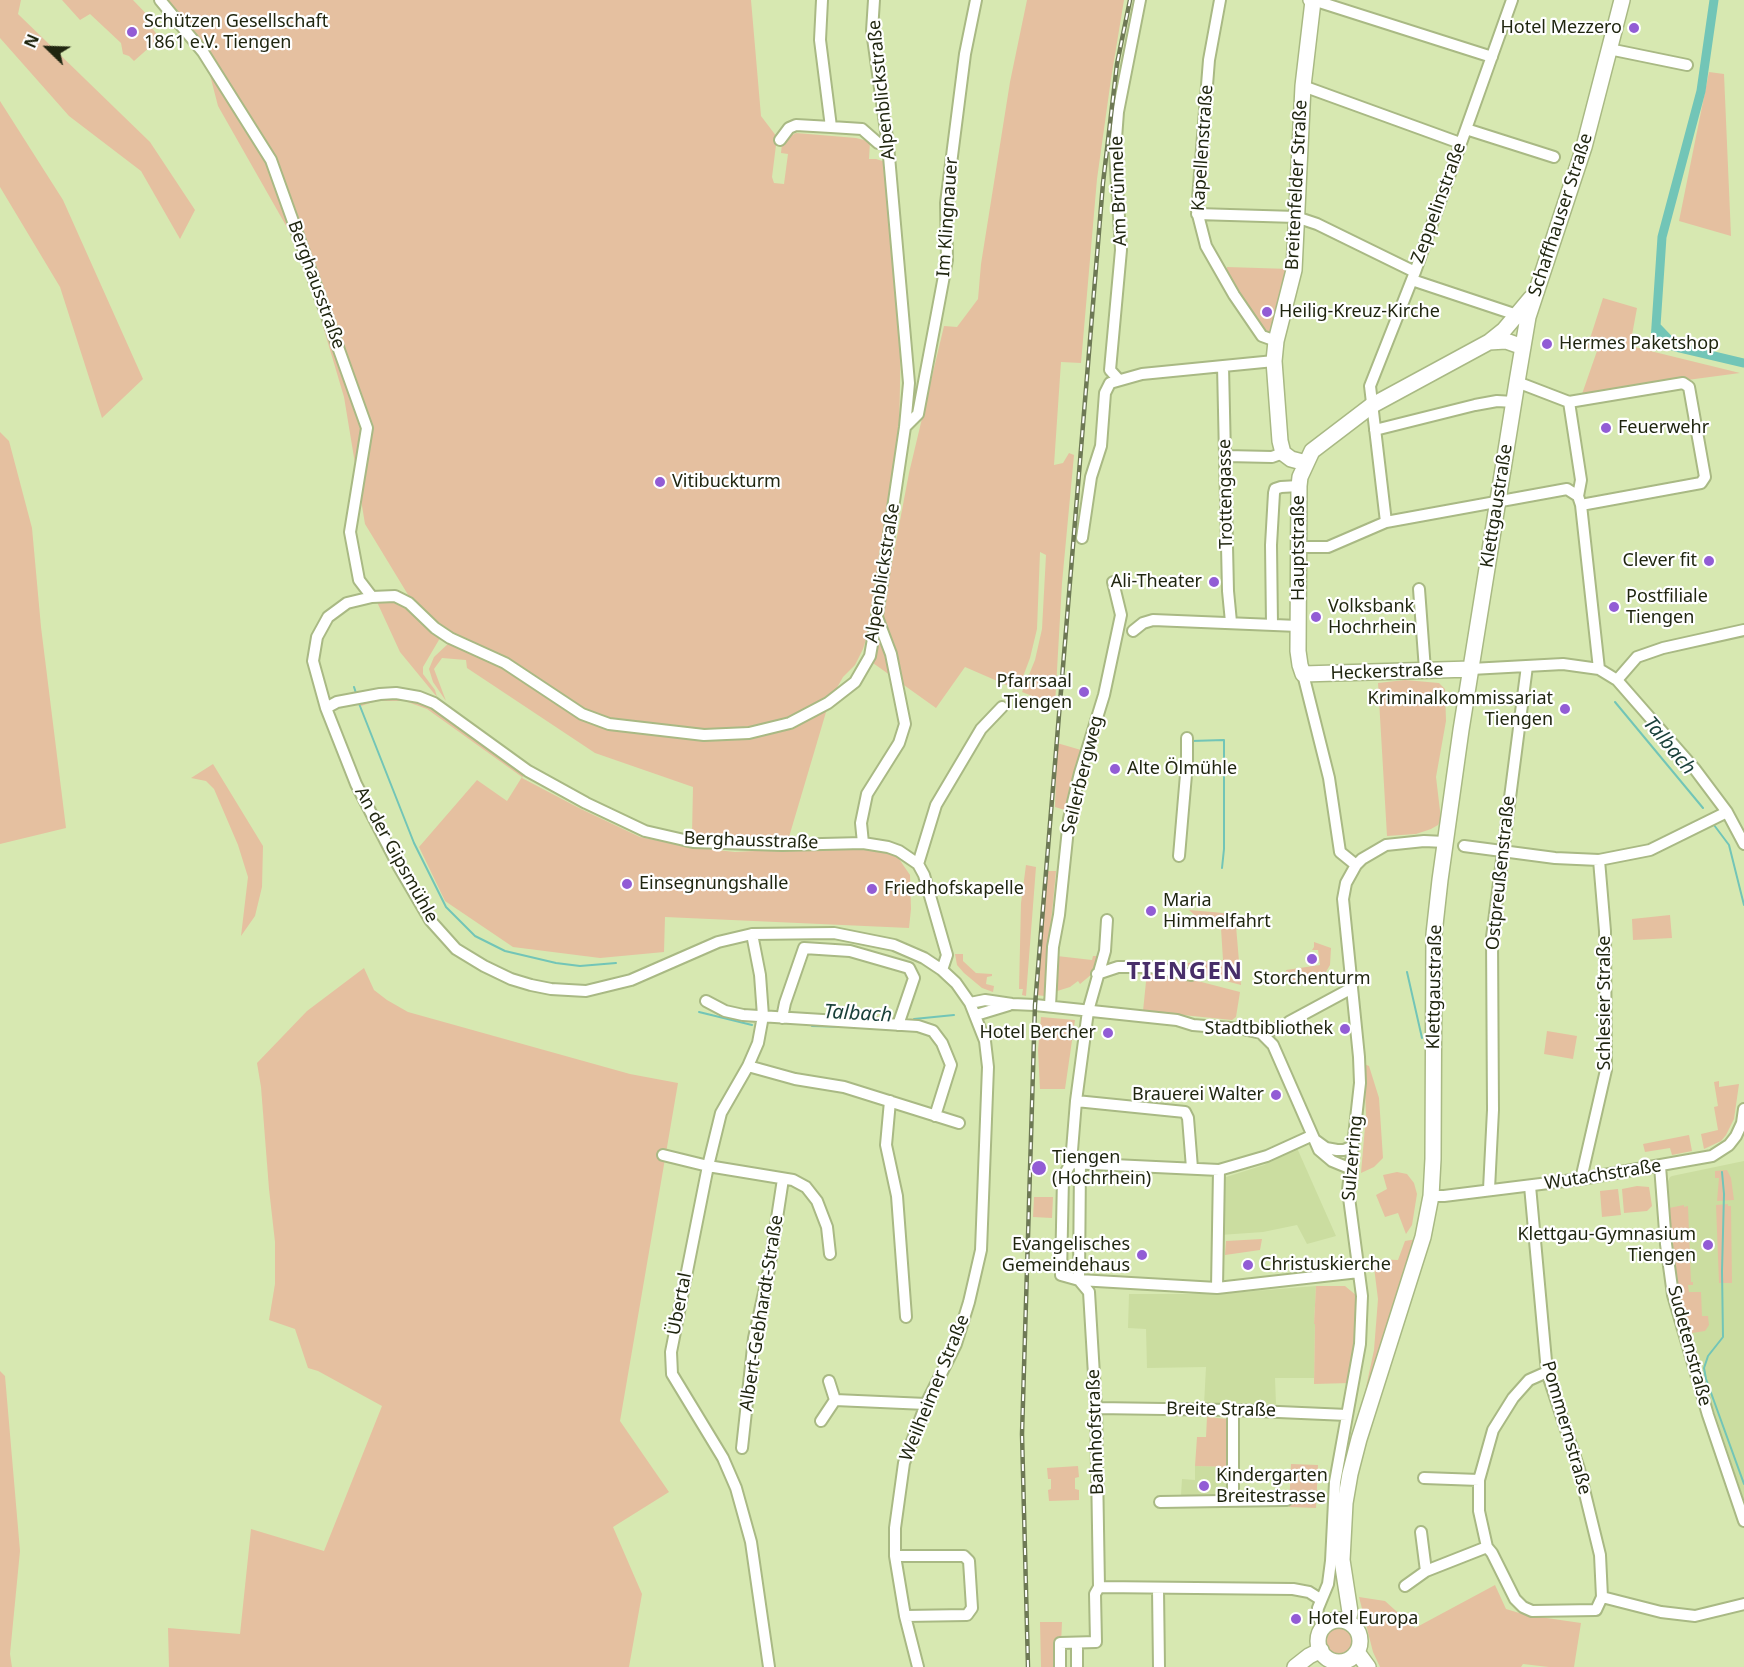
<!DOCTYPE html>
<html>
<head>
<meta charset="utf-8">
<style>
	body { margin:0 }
	#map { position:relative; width:1744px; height:1667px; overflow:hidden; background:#d7e8b1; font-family:"Noto Sans",sans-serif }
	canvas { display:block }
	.north { position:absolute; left:18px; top:18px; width:60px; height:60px; -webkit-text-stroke:4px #fff; paint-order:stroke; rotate:293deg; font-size:16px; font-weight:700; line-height:24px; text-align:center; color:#202610 }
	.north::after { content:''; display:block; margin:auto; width:21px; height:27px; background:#202610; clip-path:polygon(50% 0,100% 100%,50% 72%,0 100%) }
</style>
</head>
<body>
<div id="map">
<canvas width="1744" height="1667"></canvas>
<div class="north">N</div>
</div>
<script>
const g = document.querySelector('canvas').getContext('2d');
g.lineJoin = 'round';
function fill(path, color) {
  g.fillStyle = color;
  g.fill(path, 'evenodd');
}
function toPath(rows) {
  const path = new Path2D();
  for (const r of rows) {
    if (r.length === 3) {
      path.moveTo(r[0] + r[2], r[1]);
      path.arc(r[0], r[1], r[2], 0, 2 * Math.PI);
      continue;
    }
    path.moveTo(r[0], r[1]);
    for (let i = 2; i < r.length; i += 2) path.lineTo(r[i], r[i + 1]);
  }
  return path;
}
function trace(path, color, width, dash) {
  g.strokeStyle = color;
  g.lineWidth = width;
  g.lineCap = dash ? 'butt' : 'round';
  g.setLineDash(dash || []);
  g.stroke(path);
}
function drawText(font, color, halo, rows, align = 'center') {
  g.font = font + ' "Noto Sans",sans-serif';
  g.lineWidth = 4.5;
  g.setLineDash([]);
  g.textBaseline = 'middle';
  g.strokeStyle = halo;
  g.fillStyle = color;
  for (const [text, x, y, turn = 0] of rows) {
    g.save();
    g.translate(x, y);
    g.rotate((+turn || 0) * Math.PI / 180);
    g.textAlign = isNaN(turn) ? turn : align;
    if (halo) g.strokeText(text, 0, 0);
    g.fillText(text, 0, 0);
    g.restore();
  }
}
fill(toPath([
	[1297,1148,1336,1236,1307,1244,1297,1225,1263,1232,1220,1235,1223,1178,1264,1165],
	[1744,1161,1744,1501,1684,1319,1677,1282,1667,1183,1670,1177,1672,1176],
	[1316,1286,1314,1323,1315,1324,1314,1378,1275,1378,1276,1404,1204,1405,1206,1367,1147,1368,1146,1329,1128,1328,1129,1294,1218,1294],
	[1195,1466,1228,1467,1227,1493,1219,1492,1219,1496,1181,1495,1182,1479,1195,1480]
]), '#cbdda0');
fill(toPath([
	[0,0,21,0,18,14,150,142,195,210,180,239,141,171,69,116,0,38],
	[62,0,133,0,155,23,151,27,160,38,134,61,129,56,123,54,121,43,90,14,80,20],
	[158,0,751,0,761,116,777,137,772,177,774,183,784,184,788,154,781,153,782,143,785,139,796,133,856,138,868,141,870,142,869,159,876,159,886,162,901,334,899,436,871,624,863,649,855,665,843,677,829,702,789,837,707,838,692,834,693,787,595,753,467,668,466,660,442,658,434,669,446,701,433,682,429,669,434,657,451,641,443,633,423,667,423,674,435,690,437,697,400,652,377,602,399,603,410,598,365,524,344,397,301,252,218,106,204,52],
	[1027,0,1124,0,1111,79,1097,179,1081,363,1061,362,1054,465,1063,463,1069,453,1074,455,1062,583,1055,705,1022,692,1035,660,1042,629,1046,555,1040,552,1037,629,1030,658,1018,690,965,667,936,708,873,663,909,473,944,326,957,327,978,299,981,264,1010,82],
	[1709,72,1724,74,1731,236,1679,221],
	[0,101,63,200,143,379,102,418,60,287,0,187],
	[1227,267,1290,269,1271,331,1261,331,1227,279],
	[1603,298,1637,308,1630,346,1740,373,1582,394,1597,351,1587,348],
	[0,432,9,441,32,528,41,627,66,828,0,844],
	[1405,680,1439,683,1445,689,1446,721,1436,777,1441,819,1438,825,1431,829,1416,834,1387,836,1378,683],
	[382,697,422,701,525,772,522,778,581,809,640,837,690,847,735,852,793,849,867,849,897,856,910,875,911,909,909,928,665,917,664,952,600,958,513,947,445,901,419,847,477,780,507,801,522,777,427,709,405,701,376,701,361,706,361,700],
	[1057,743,1081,750,1065,810,1055,807],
	[213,764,263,846,262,887,255,916,241,936,248,877,238,845,214,789,206,781,191,778],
	[1026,865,1036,867,1026,996,1022,995,1023,989,1019,989,1021,903],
	[1047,871,1056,871,1044,996,1036,995],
	[1189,910,1235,914,1241,985,1192,972,1187,963,1223,960,1221,928,1209,928,1206,922,1202,922],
	[1670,915,1672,938,1633,940,1632,919],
	[1314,942,1331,948,1330,965,1323,977,1288,981,1286,970,1320,965,1318,950,1312,950,1314,947],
	[955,954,963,954,963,961,976,973,992,974,992,976,987,977,986,984,994,986,993,992,982,988,964,973,957,965],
	[1057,956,1092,960,1093,956,1099,956,1092,974,1080,984,1078,981,1070,987,1054,992],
	[364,968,374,990,387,1000,408,1012,630,1074,678,1083,620,1421,669,1492,613,1527,642,1594,629,1667,169,1667,168,1628,240,1634,251,1529,324,1551,382,1406,318,1371,308,1368,295,1329,269,1320,275,1284,275,1242,269,1189,261,1087,257,1063,307,1011],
	[1147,972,1186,978,1240,992,1236,1017,1232,1020,1143,1011],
	[1041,1017,1075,1020,1065,1089,1040,1089,1038,1050],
	[1547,1031,1577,1036,1573,1059,1544,1054],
	[1364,1064,1369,1066,1379,1098,1383,1158,1374,1167,1361,1173,1366,1115],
	[1719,1081,1719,1087,1739,1084,1734,1119,1726,1135,1721,1141,1704,1149,1701,1134,1718,1130,1714,1107,1718,1106,1714,1082],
	[1689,1135,1692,1151,1672,1155,1670,1148,1645,1152,1643,1144],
	[1727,1170,1731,1178,1734,1200,1717,1201,1719,1178,1715,1178,1715,1171],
	[1397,1172,1407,1174,1414,1183,1417,1194,1412,1225,1406,1234,1398,1213,1385,1217,1376,1195,1387,1189,1383,1175],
	[1637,1186,1649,1187,1652,1206,1647,1211,1624,1213,1622,1189],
	[1618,1189,1621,1215,1602,1217,1600,1191],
	[1034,1197,1053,1197,1052,1218,1033,1217],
	[1728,1204,1728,1206,1731,1206,1732,1283,1719,1283,1716,1205],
	[1684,1205,1684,1207,1688,1206,1691,1282,1693,1282,1693,1285,1688,1285,1689,1292,1701,1292,1702,1316,1708,1316,1709,1325,1705,1331,1692,1333,1688,1332,1684,1319,1677,1282,1669,1208],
	[1262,1239,1260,1250,1225,1255,1226,1241],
	[1417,1239,1362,1406,1374,1350,1378,1299,1373,1259,1398,1260,1405,1241],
	[1316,1286,1345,1286,1357,1296,1357,1329,1350,1383,1314,1384,1315,1324,1314,1324],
	[0,1371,5,1376,20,1551,10,1654,12,1667,0,1667],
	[1207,1417,1228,1419,1228,1467,1195,1466,1197,1437,1206,1437],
	[1291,1464,1318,1465,1316,1508,1289,1507],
	[1078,1466,1079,1477,1075,1478,1075,1489,1079,1490,1079,1500,1049,1501,1048,1490,1051,1489,1051,1479,1048,1479,1047,1468],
	[1495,1585,1506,1609,1526,1615,1581,1623,1574,1667,1549,1667,1523,1664,1521,1667,1380,1667,1373,1652,1359,1597,1385,1601,1415,1628],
	[1040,1622,1062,1622,1060,1667,1041,1667],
	[1339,1642,14]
]), '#e5c0a0');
trace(toPath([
	[354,687,357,696],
	[358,701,414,843,446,907,475,936,505,951,556,963,580,966,616,963],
	[1615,702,1703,808],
	[1191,741,1224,740,1224,849,1222,868],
	[1714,825,1729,845,1744,905],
	[1407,972,1422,1038],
	[699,1012,752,1025],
	[914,1019,954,1015],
	[812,1026,852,1027],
	[1722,1172,1724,1194,1722,1271,1723,1337,1708,1356,1704,1368,1706,1379,1744,1484]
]), '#72c5b7', 2);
trace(toPath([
	[1714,0,1701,91,1662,237,1656,326,1676,347,1744,363],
	[1656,326,1655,341,1676,347]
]), '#72c5b7', 9);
const street = toPath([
	[160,0,203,52,271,160,367,428,350,532,359,580,372,597],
	[822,0,820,40,831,127],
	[874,0,872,31,888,145,909,383,905,427,877,616,870,656,855,682,828,703,790,723,749,733,704,735,609,724,582,714,505,663,450,638,435,628,409,603,395,596,372,597,347,603,328,617,317,637,313,661,326,708,356,784,399,867,430,920,456,949,484,966,511,979,531,985,551,989,586,991,631,980,718,942,752,934,834,933,894,945,924,958,942,970,956,983,970,1003,985,1041,988,1067,981,1250,969,1302,956,1344,926,1404,904,1463,895,1528,895,1556,905,1616,918,1667],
	[1220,0,1209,60,1197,211,1206,246,1234,295,1262,336,1276,341],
	[1313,0,1492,57],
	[1609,49,1687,65],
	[1303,86,1460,143],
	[1466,129,1554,157],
	[780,140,789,128,796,125,831,127,862,129,878,143,888,145],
	[1197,214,1296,217,1317,224,1415,272],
	[1412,280,1517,315],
	[1223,366,1228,591,1231,622],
	[1119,380,1110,370,1121,250,1115,152,1118,112,1140,0],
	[1517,382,1569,402,1683,383,1689,387,1705,477,1701,483,1581,505],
	[1569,402,1581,480,1578,496,1581,505,1599,669],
	[905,427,918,414,947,260,946,203,965,54,976,0],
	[1375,430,1475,405,1497,401,1514,402],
	[1226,456,1272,457,1283,453],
	[1386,522,1370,386,1415,272,1512,0],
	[1082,538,1091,477,1101,446,1105,393,1110,383,1142,374,1274,361],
	[1300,547,1328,547,1386,522,1567,489,1578,496],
	[1419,589,1425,670],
	[1272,624,1271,545,1274,493,1275,489,1281,487,1299,486],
	[1133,631,1143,623,1153,620,1298,626],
	[1471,669,1563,664,1599,669,1617,680,1694,768,1727,812,1744,844],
	[1303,674,1329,778,1340,852,1356,865],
	[1617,680,1637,657,1663,648,1744,630],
	[326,708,337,702,380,694,396,693,419,697,434,703,528,771,586,803,645,831,693,842,782,845,863,843,888,847,899,851,918,864,924,875,947,955,942,970],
	[863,843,861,823,867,794,899,743,905,724,891,654,877,617],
	[1464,846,1555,858,1599,860,1650,850,1727,812],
	[1179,856,1187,763,1187,738],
	[918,864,936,805,981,729,1002,707],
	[752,934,760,975,763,1016,758,1043,748,1066,721,1113,708,1166,671,1352,672,1374,723,1458,736,1488,751,1542,769,1667],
	[1097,974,1118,967,1151,967,1191,975],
	[706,1001,725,1011,743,1015,918,1026,933,1031,942,1043,951,1065,935,1116],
	[970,1003,985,1000,1012,1004,1035,1005,1177,1020,1193,1025,1243,1029,1261,1033,1273,1045,1319,1150,1332,1161,1349,1168],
	[1050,1006,1053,947,1059,915,1069,819,1080,773,1104,695,1121,615,1113,582],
	[976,1015,1009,1005],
	[782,1018,785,1003,804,948,850,951,909,968,914,978,898,1025],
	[1289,1022,1352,988],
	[1261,1033,1275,1029],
	[748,1066,795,1079,844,1087,959,1123],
	[890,1101,886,1145,897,1196,906,1317],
	[1076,1101,1185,1112,1188,1118,1192,1168],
	[1315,1140,1326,1148,1337,1150,1344,1150,1353,1146],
	[663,1155,708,1166,793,1180,806,1187,817,1201,827,1227,830,1254],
	[1071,1163,1219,1170,1267,1156,1311,1136],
	[1660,1166,1666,1244,1673,1295,1708,1415,1744,1521],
	[1581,1179,1606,1070,1605,931,1599,860],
	[1530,1186,1547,1372,1579,1469,1600,1555,1602,1597,1596,1610,1532,1611,1523,1607,1515,1599,1492,1553,1487,1547,1479,1511,1479,1480,1493,1430,1513,1398,1529,1380,1547,1372],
	[1489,1189,1493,1110,1492,937,1527,666],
	[1431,1196,1444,1196,1581,1179,1712,1156,1729,1145,1736,1136,1742,1123,1744,1109],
	[1079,1280,1217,1288,1359,1272],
	[1079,1280,1080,1164],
	[1217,1288,1219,1170],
	[829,1381,835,1400,926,1404],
	[1096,1408,1233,1410,1347,1415],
	[821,1421,835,1400],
	[742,1448,754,1338,769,1270,783,1179],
	[1424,1478,1479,1480],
	[1233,1501,1233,1410],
	[1160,1502,1287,1500],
	[1421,1532,1426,1571,1487,1547],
	[895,1556,964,1556,969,1561,972,1608,967,1615,905,1616],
	[1405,1586,1426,1571],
	[1099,1587,1293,1589,1309,1592,1320,1599],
	[1158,1589,1159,1667],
	[1602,1597,1661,1612,1695,1616,1744,1604],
	[1324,1627,1317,1615,1318,1608,1328,1584,1331,1561,1335,1482,1360,1344,1362,1296,1348,1190,1360,1083,1359,1057,1343,899,1346,883,1356,865,1362,859,1386,845,1424,841,1445,842],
	[1060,1667,1060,1643,1096,1642,1095,1594,1099,1587,1096,1408,1089,1292,1079,1280,1061,1275,1063,1177,1071,1163,1076,1101,1088,1011,1105,951,1107,920],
	[1077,1667,1077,1643],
	[1334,1667,1335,1661]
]);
const secondary = toPath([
	[1489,342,1504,330,1531,298],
	[1306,463,1291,459,1283,453,1280,441,1274,361,1276,341,1294,270,1303,86,1313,1,1311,0],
	[1471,669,1303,674,1300,665,1298,651,1299,486,1300,477,1312,451,1371,406,1489,342,1506,341,1523,347],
	[1339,1641,21],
	[1348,1622,1350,1612,1342,1560,1345,1503,1350,1474,1359,1439,1423,1237,1431,1196,1433,1159,1434,934,1440,880,1461,730,1517,382,1528,317,1584,147,1622,0],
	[1357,1652,1368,1667],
	[1295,1667,1309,1656,1321,1650]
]);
trace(street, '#a9b984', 14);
trace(secondary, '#a9b984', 18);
trace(street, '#fff', 10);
trace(secondary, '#fff', 15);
const rail = toPath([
	[1028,1667,1022,1434,1035,1005,1103,183,1117,64,1130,0]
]);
trace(rail, '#6e7955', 4.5);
trace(rail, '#fff', 2, [7]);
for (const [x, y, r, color] of [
	[1634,28,6,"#925cd5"],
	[132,32,6,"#925cd5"],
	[1267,312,6,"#925cd5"],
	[1547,344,6,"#925cd5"],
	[1606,428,6,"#925cd5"],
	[660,482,6,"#925cd5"],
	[1709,561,6,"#925cd5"],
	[1214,582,6,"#925cd5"],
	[1614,607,6,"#925cd5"],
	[1316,617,6,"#925cd5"],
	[1084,692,6,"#925cd5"],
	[1565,709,6,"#925cd5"],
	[1115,769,6,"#925cd5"],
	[627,884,6,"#925cd5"],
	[872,889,6,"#925cd5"],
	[1151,911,6,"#925cd5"],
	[1312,959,6,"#925cd5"],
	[1345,1029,6,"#925cd5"],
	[1108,1033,6,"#925cd5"],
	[1276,1095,6,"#925cd5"],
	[1039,1168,8,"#925cd5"],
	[1708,1245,6,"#925cd5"],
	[1142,1255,6,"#925cd5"],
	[1248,1265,6,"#925cd5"],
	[1204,1486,6,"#925cd5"],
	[1296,1619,6,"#925cd5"]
]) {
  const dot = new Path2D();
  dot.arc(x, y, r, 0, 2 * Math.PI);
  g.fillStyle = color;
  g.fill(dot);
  trace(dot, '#fff', 2);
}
drawText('18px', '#202610', '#fff', [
	["Schützen Gesellschaft",144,22],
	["1861 e.V. Tiengen",144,43],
	["Hotel Mezzero",1622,28,"right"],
	["Heilig-Kreuz-Kirche",1279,312],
	["Hermes Paketshop",1559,344],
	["Feuerwehr",1618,428],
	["Vitibuckturm",672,482],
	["Clever fit",1697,561,"right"],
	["Ali-Theater",1202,582,"right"],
	["Postfiliale",1626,597],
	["Tiengen",1626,618],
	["Volksbank",1328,607],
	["Hochrhein",1328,628],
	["Pfarrsaal",1072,682,"right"],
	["Tiengen",1072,703,"right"],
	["Kriminalkommissariat",1553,699,"right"],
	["Tiengen",1553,720,"right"],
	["Alte Ölmühle",1127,769],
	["Einsegnungshalle",639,884],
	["Friedhofskapelle",884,889],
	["Maria",1163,901],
	["Himmelfahrt",1163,922],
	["Storchenturm",1312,979,"center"],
	["Stadtbibliothek",1333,1029,"right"],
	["Hotel Bercher",1096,1033,"right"],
	["Brauerei Walter",1264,1095,"right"],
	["Tiengen",1052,1158],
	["(Hochrhein)",1052,1179],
	["Klettgau-Gymnasium",1696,1235,"right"],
	["Tiengen",1696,1256,"right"],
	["Evangelisches",1130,1245,"right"],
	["Gemeindehaus",1130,1266,"right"],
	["Christuskierche",1260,1265],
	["Kindergarten",1216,1476],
	["Breitestrasse",1216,1497],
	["Hotel Europa",1308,1619]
], 'left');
drawText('18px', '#202610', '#fff', [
	["Alpenblickstraße",882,90,-96],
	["Kapellenstraße",1203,148,-86],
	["Breitenfelder Straße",1297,185,-87],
	["Am Brünnele",1119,191,-92],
	["Zeppelinstraße",1439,203,-70],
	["Schaffhauser Straße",1561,215,-72],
	["Im Klingnauer",948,217,-86],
	["Berghausstraße",316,285,70],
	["Trottengasse",1226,494,-91],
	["Klettgaustraße",1497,506,-81],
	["Hauptstraße",1299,548,-90],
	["Alpenblickstraße",883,573,-81],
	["Heckerstraße",1387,672,-2],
	["Seilerbergweg",1083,775,-76],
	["Berghausstraße",751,841,2],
	["An der Gipsmühle",396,855,61],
	["Ostpreußenstraße",1501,873,-84],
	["Klettgaustraße",1435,987,-89],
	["Schlesier Straße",1605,1003,-90],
	["Sulzerring",1353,1158,-85],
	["Wutachstraße",1603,1175,-9],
	["Übertal",680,1304,-79],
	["Albert-Gebhardt-Straße",762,1313,-81],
	["Sudetenstraße",1689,1346,75],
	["Weilheimer Straße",935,1388,-68],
	["Breite Straße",1221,1410,1],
	["Pommernstraße",1566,1428,74],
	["Bahnhofstraße",1096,1432,-92]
]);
drawText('italic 20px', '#183f39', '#fff', [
	["Talbach",1669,746,50],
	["Talbach",858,1014,3]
]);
g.letterSpacing = '1.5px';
drawText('bold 24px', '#482e69', '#fff', [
	["TIENGEN",1185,972]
]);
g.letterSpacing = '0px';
</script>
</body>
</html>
